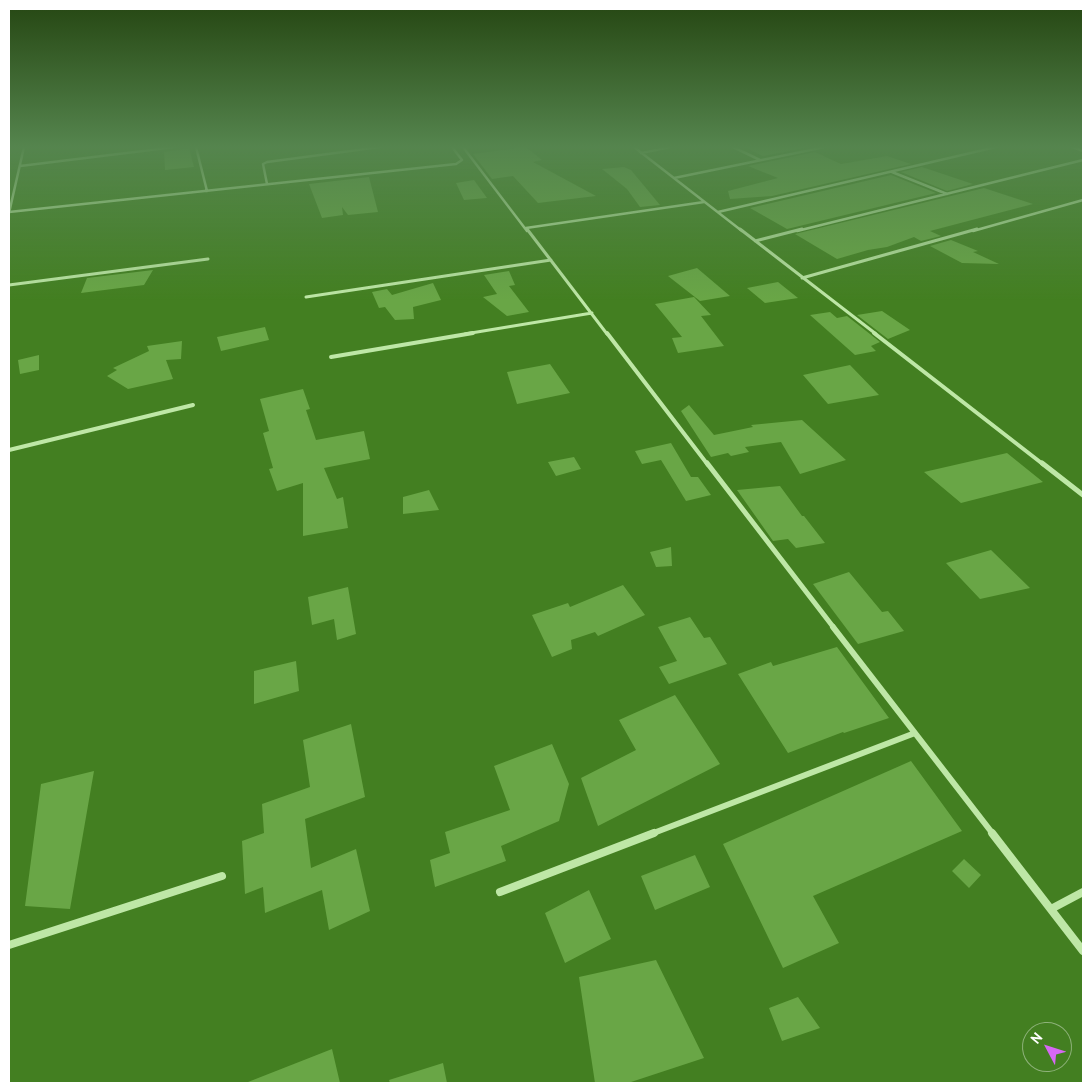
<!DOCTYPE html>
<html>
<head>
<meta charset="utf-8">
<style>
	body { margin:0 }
	#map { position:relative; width:1092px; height:1092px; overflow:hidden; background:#437f21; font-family:"PT Sans",sans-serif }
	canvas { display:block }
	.frame { position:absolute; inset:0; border:10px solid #fff; pointer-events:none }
	.north { position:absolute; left:1022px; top:1022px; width:50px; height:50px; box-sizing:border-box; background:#437f21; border:1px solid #8eb27a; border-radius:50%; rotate:310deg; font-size:14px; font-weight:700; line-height:20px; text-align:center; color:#fff }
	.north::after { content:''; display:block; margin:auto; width:18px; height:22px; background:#d668f3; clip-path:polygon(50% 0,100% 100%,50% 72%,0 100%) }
</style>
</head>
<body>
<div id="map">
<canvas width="1092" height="1092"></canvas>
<div class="frame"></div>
<div class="north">N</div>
</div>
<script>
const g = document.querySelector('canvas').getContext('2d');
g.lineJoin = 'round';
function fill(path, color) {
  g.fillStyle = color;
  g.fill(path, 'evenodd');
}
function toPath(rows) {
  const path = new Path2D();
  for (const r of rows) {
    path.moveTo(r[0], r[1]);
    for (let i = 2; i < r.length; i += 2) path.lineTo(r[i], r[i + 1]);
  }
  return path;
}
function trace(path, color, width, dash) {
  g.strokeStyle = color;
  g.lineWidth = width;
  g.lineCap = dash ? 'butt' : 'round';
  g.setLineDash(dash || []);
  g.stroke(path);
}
fill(toPath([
	[523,147,526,147,542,160,533,162,596,196,538,203,513,176,492,179,473,154],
	[744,147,804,147,805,148,763,156],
	[189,148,194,167,165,170,164,152],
	[815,152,841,164,887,156,911,164,772,196,730,199,728,191,778,178,748,166],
	[624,167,631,170,660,205,640,207,627,189,602,169],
	[922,167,973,184,947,191,901,172],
	[891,175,936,193,787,229,750,208],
	[369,177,378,212,348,215,342,207,343,215,322,218,309,184],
	[474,180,487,198,464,200,456,183],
	[984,188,1033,204,930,231,941,236,921,241,914,237,887,247,868,250,837,259,795,234],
	[951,240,978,251,973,252,999,264,962,263,930,246],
	[697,268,730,296,700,301,668,276],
	[153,270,144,285,81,293,87,278],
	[509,271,515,285,509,286,529,312,507,316,483,297,497,294,484,275],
	[778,282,798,298,765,303,747,288],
	[433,283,441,300,413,307,414,319,395,320,385,307,379,308,372,292,387,289,392,295],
	[694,297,711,315,701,316,724,346,678,353,672,338,682,337,655,304],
	[882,311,910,330,888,339,857,315],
	[830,312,837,318,847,316,870,334,880,342,871,346,876,351,855,355,810,315],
	[265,327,269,340,221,351,217,337],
	[182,341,181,359,166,360,173,379,128,389,107,376,117,370,113,368,149,351,147,346],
	[39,355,39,370,20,374,18,360],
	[550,364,570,393,517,404,507,372],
	[850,365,879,395,828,404,803,375],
	[303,389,310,409,306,410,316,440,364,431,370,459,324,468,337,499,343,497,348,528,303,536,303,483,277,491,269,469,273,468,263,433,269,431,260,399],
	[689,405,714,435,753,427,751,425,802,420,846,460,800,474,781,442,745,447,749,452,731,456,728,453,711,457,681,411],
	[671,443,691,477,698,477,711,495,686,501,661,460,642,464,635,451],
	[1007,453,1043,482,961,503,924,472],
	[574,457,581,469,556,476,548,462],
	[780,486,802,516,804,516,825,543,796,548,788,539,773,541,737,490],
	[429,490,439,510,403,514,403,497],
	[671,547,672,566,656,567,650,552],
	[991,550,1030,588,980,599,946,563],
	[849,572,882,612,888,611,904,631,858,644,813,584],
	[623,585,645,615,598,636,595,632,571,640,572,649,552,657,532,615,568,603,570,607],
	[348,587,356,634,337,640,334,619,312,625,308,597],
	[690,617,704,638,710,637,727,664,669,684,659,667,677,661,658,627],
	[837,647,889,718,844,733,843,732,788,753,738,674,771,662,773,666],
	[296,661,299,691,254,704,254,671],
	[675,695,720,764,598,826,581,778,636,750,619,720],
	[351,724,365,797,305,819,311,868,356,849,370,911,329,930,322,890,265,913,263,887,245,894,242,841,264,833,262,804,310,787,303,740],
	[552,744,569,784,559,821,501,846,506,861,435,887,430,860,450,853,445,832,510,810,494,766],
	[911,761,962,831,813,896,839,943,783,968,723,844],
	[94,771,70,909,25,906,41,784],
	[695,855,710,887,655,910,641,876],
	[964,859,981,875,969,888,952,871],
	[589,890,611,939,565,963,545,913],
	[656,960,704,1058,628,1083,595,1083,579,977],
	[798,997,820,1028,782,1041,769,1008],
	[332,1049,340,1083,248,1083,248,1082],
	[443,1063,447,1083,390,1083,389,1080]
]), '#69a646');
trace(toPath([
	[196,147,207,191],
	[463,147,527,231],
	[634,147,742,231],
	[733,147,760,160],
	[1072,147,1083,151],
	[641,153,671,147],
	[20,166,175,147],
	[892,172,947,194],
	[674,178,825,147],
	[267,184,263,164,267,162,380,147],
	[9,212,456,164,462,160,452,147],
	[718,212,996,147],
	[9,213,24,147],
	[526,228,704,202],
	[797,231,1083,160],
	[973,231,1083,200]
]), '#bee7a6', 2.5);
trace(toPath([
	[527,229,607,334],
	[740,229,876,334],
	[755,241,802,229],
	[802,278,977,229],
	[9,285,208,259],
	[306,297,551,260],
	[465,334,592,313]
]), '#bee7a6', 3);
trace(toPath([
	[607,333,708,465],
	[874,333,1044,465],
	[331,357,473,333],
	[9,450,193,405]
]), '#bee7a6', 4);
trace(toPath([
	[707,463,834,628],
	[1042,463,1083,495]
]), '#bee7a6', 5);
trace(toPath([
	[833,627,993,834],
	[651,834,915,733]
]), '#bee7a6', 6);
trace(toPath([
	[992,833,1083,951],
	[500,892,654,833],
	[1051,909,1083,892],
	[9,945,222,876]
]), '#bee7a6', 8);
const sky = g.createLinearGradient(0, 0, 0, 300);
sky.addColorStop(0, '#254612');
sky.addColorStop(0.49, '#55854e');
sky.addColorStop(1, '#55854e00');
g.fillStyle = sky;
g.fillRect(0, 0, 1092, 300);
</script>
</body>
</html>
